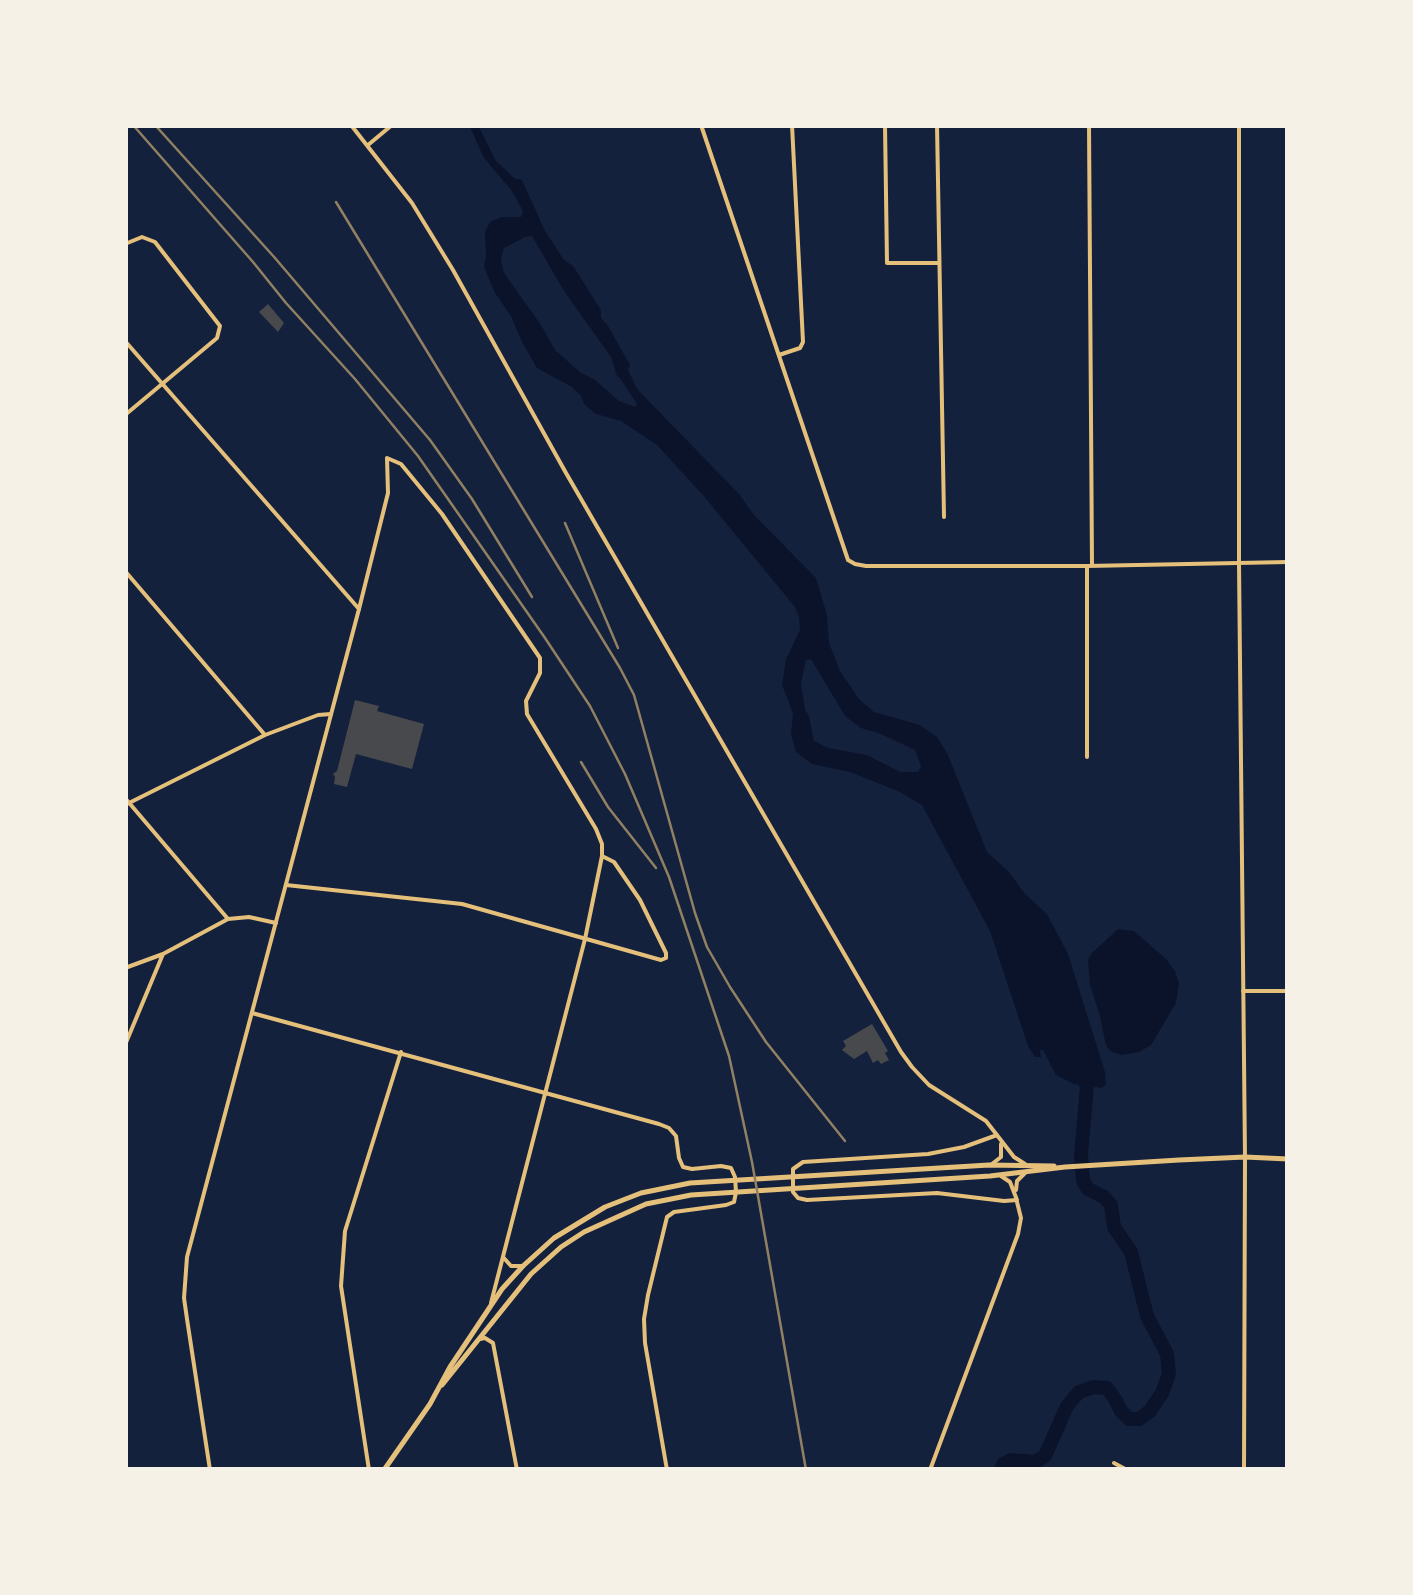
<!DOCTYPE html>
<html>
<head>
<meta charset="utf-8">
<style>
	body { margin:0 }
	#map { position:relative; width:1413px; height:1595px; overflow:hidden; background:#14213d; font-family:"Open Sans",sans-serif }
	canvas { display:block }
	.frame { position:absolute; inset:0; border:128px solid #f6f1e7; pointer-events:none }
</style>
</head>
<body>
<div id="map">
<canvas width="1413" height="1595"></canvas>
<div class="frame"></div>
</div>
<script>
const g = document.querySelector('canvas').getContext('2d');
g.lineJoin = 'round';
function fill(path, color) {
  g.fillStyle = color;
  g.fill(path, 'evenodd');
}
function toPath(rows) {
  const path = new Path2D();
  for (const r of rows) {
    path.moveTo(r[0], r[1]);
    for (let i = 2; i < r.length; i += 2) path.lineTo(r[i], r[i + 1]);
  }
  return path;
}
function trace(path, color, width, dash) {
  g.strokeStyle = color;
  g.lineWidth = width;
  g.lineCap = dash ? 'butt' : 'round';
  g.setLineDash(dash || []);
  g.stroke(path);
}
fill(toPath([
	[469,125,478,125,496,161,514,178,522,180,545,231,564,260,573,266,601,310,601,318,608,326,630,365,628,370,637,389,739,494,754,515,816,578,827,615,829,643,840,671,859,699,874,712,920,725,938,738,948,755,987,852,1009,872,1025,894,1047,914,1068,954,1105,1072,1106,1085,1101,1088,1074,1084,1056,1075,1043,1050,1040,1050,1041,1057,1035,1057,1028,1046,990,931,922,805,900,792,850,772,812,764,796,752,791,734,793,713,782,685,786,659,800,630,799,617,795,607,702,494,657,445,621,421,596,414,584,404,581,396,572,387,537,368,521,340,511,316,495,293,484,267,486,255,485,232,490,222,501,217,521,217,523,211,512,191,484,158],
	[532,236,564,291,611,357,617,376,620,378,637,404,635,407,619,401,594,379,581,373,555,350,541,325,504,273,501,259,504,248,525,237],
	[811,659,845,716,861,728,881,734,915,750,921,766,918,772,900,772,867,755,828,748,814,741,809,716,805,710,801,683,806,660],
	[1118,929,1134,931,1166,959,1175,971,1179,983,1176,1003,1151,1045,1139,1052,1122,1055,1112,1052,1106,1046,1100,1016,1090,985,1088,960,1091,954]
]), '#0b132b');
trace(toPath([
	[1001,1470,1003,1464,1011,1460,1035,1462,1045,1456,1067,1406,1079,1392,1094,1387,1107,1388,1115,1399,1121,1411,1129,1419,1139,1419,1150,1411,1162,1393,1169,1374,1167,1354,1147,1316,1131,1252,1114,1227,1111,1205,1104,1197,1088,1189,1083,1181,1081,1154,1087,1086,1080,1073]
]), '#0b132b', 14);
fill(toPath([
	[268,304,284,323,278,332,259,312],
	[355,700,379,706,377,711,424,724,412,769,356,754,347,787,334,784,335,777,333,774,337,771],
	[872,1024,888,1051,885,1053,889,1060,881,1064,878,1060,873,1063,867,1051,854,1059,842,1050,846,1046,843,1041]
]), '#48494c');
trace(toPath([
	[701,125,848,560,855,564,866,566,1087,566,1288,562],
	[885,125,887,263,939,263],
	[937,125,944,517],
	[1089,125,1092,565],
	[125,244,142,237,155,242,220,326,217,338,125,415],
	[779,355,800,348,803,342,792,125],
	[1087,567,1087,757],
	[125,571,265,735],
	[125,798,228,919],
	[125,805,265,735,318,715,331,714],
	[286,885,462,904,661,960,666,958,666,953,640,900,614,862,602,856,602,844,596,829,527,714,526,701,540,673,540,658,442,514,401,464,387,458,388,493,359,609],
	[125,968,163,954,228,919,249,917,276,923],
	[1243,991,1288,991],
	[252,1013,659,1124,669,1128,676,1136,679,1158,683,1167,692,1169,721,1166,731,1168,735,1177,736,1192,734,1202,726,1205,674,1212,667,1217,648,1295,644,1319,645,1343,667,1470],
	[125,1045,163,954],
	[503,1257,511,1266,523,1266],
	[491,1303,585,939,602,856],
	[480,1339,485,1338,493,1343,517,1470],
	[1114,1463,1127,1470],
	[369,1470,341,1286,345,1231,401,1052],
	[930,1470,1018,1234,1021,1218,1017,1202],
	[1244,1470,1245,1157]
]), '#e5c07b', 4);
trace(toPath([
	[351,125,412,203,453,270,566,473,901,1052,912,1067,929,1085,986,1121,1014,1157,1025,1164],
	[1239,125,1239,563,1245,1157],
	[368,145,392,125],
	[125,341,359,609,187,1257,184,1298,187,1319,210,1470],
	[997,1135,964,1147,928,1154,803,1162,793,1169,793,1192,798,1198,807,1200,937,1193,1004,1201,1017,1200],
	[992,1164,1001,1157,1001,1144],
	[1001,1176,1010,1182,1017,1200],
	[1016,1190,1017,1181,1025,1173]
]), '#e5c07b', 4);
trace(toPath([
	[442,1385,531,1274,561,1247,584,1232,646,1204,691,1195,990,1176,1065,1167,1179,1160,1245,1157,1288,1159],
	[384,1470,430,1404,450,1367,502,1289,523,1266,554,1238,605,1207,641,1193,690,1183,989,1165,1054,1166]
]), '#e5c07b', 5);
trace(toPath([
	[133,125,253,262,286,303,355,379,418,456,545,638,590,706,625,774,669,877,729,1056,752,1162,806,1470],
	[155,125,275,258,430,440,472,499,532,597],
	[336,202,620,668,634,695,695,913,707,947,730,987,766,1042,845,1141],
	[565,523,618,648],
	[581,762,608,807,656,868]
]), '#918062', 2.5);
</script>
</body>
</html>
